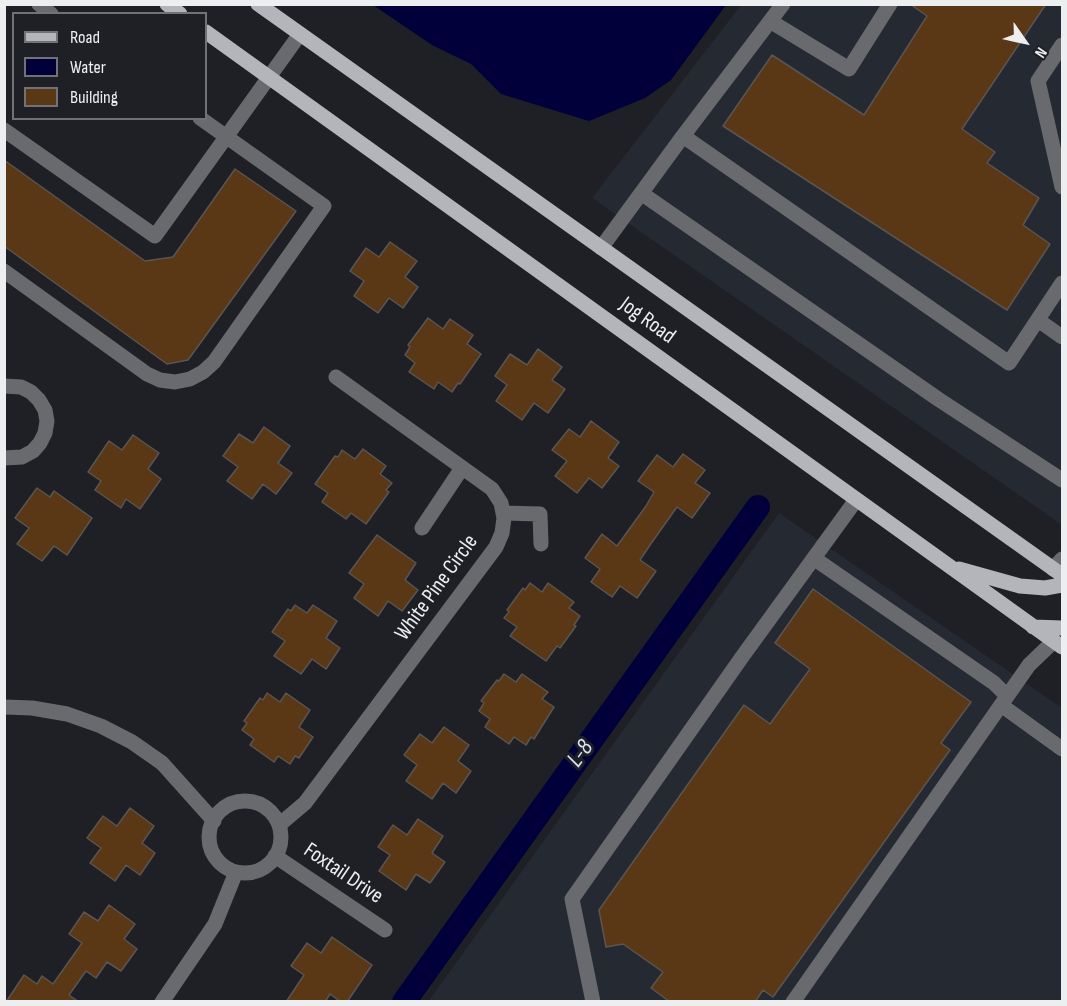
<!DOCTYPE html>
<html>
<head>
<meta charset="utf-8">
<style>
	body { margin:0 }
	#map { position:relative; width:1067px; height:1006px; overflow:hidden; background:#1e2025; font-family:"Sofia Sans Condensed",sans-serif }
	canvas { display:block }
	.frame { position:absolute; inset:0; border:6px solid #eceef0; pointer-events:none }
	.legend { position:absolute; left:12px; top:12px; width:195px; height:108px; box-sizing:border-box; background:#1e2025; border:2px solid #707276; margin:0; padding:8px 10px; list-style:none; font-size:18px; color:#eceef0 }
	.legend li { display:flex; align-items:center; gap:12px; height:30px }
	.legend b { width:30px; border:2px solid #707276 }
	.north { position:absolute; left:995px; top:12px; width:60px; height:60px; -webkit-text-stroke:4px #1e2025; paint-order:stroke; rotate:124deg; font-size:16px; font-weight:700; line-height:24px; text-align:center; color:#eceef0 }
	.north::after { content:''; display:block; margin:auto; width:21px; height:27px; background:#eceef0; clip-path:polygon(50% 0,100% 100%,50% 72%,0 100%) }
</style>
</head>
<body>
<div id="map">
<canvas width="1067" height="1006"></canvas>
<div class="frame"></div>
<ul class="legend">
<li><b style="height:8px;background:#b3b5ba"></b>Road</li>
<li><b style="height:16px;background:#01003a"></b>Water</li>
<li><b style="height:16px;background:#5a3715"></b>Building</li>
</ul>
<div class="north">N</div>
</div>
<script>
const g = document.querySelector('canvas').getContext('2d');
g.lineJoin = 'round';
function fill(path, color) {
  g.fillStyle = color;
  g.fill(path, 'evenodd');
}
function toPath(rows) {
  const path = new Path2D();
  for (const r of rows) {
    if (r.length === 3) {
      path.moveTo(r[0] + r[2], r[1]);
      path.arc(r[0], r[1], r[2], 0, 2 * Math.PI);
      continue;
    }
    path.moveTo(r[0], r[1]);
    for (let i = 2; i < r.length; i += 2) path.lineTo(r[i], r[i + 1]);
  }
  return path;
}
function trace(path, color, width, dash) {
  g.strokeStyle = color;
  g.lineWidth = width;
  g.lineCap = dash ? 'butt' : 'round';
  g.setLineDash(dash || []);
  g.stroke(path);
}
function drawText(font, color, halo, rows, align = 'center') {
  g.font = font + ' "Sofia Sans Condensed",sans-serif';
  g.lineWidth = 6;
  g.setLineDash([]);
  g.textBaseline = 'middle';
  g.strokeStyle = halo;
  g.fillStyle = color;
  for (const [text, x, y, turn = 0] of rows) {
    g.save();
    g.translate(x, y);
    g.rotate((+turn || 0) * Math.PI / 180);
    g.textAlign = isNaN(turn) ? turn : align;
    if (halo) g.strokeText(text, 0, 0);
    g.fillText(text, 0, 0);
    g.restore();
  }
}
fill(toPath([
	[741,5,1062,5,1062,525,592,198],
	[779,513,1062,708,1062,1001,428,1002]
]), '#242932');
fill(toPath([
	[373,5,726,5,671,80,645,98,589,121,501,94,471,64,432,45]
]), '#01003a');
trace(toPath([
	[404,1002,758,507]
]), '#01003a', 24);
const building = toPath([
	[910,4,1046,4,962,129,995,152,987,163,1039,198,1023,225,1050,244,1007,310,723,126,772,55,864,115,927,16,910,4],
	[4,160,145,261,173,257,235,169,296,211,188,360,167,364,4,246,4,160],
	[390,242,417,261,405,277,418,287,403,308,389,298,378,313,354,296,364,281,350,271,366,248,379,257,390,242],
	[428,318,443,329,450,319,473,335,467,344,481,354,460,384,458,383,452,392,438,382,434,389,409,372,415,363,405,355,410,347,408,345,428,318],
	[538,349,562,367,552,380,565,389,548,413,534,403,522,420,496,401,507,385,495,376,510,354,527,365,538,349],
	[591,421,619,442,608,458,619,466,602,488,589,478,577,493,555,476,567,461,552,450,569,429,580,437,591,421],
	[264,427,290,446,278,463,292,473,276,494,263,484,252,499,227,481,238,467,223,456,239,434,253,443,264,427],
	[133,435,159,453,148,469,161,479,140,509,126,499,121,508,95,490,101,481,88,472,109,441,122,450,133,435],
	[363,449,386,466,380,474,392,483,386,490,389,492,366,524,351,513,346,519,322,502,328,493,315,484,335,456,338,457,342,450,355,459,363,449],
	[683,454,705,470,695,483,710,493,692,518,677,507,650,545,640,560,656,571,637,598,620,586,612,597,591,582,600,569,585,558,602,534,617,546,646,506,654,492,638,481,657,455,673,467,683,454],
	[37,488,50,497,54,491,92,518,67,555,54,546,42,561,17,544,29,528,15,518,37,488],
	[377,535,416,563,405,580,418,590,402,611,388,601,378,616,354,598,364,584,349,573,377,535],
	[530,583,542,592,548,583,574,602,569,608,580,616,574,625,576,626,560,648,557,646,546,661,510,636,517,627,504,618,509,612,507,610,523,588,525,590,530,583],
	[813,589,971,702,941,743,950,750,773,997,763,990,755,1002,670,1002,651,988,663,972,623,944,606,947,599,910,744,705,770,724,810,669,775,643,813,589],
	[295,605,307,613,313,605,337,621,326,638,340,648,326,669,312,659,301,674,274,656,285,641,272,632,288,609,291,611,295,605],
	[504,674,516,682,522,674,548,692,542,699,554,707,534,739,531,737,526,745,514,737,509,744,485,727,490,719,479,711,484,703,481,701,497,680,499,681,504,674],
	[267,693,280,702,286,693,310,710,299,727,313,737,299,758,295,756,290,764,278,756,274,762,250,745,254,739,242,730,247,723,244,721,260,698,263,700,267,693],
	[444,727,469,745,458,761,471,771,456,793,443,783,432,799,406,781,417,765,404,755,420,734,432,743,444,727],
	[130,808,154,826,142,843,155,853,140,875,126,865,115,881,90,863,101,848,87,838,103,816,117,826,130,808],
	[418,819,443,836,432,853,445,862,430,883,416,874,406,890,379,871,390,855,378,847,393,825,407,835,418,819],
	[109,905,135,924,124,939,137,949,121,971,107,962,96,978,86,971,69,995,79,1002,6,1002,24,975,37,984,42,976,53,984,82,943,69,934,84,912,98,921,109,905],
	[332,937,372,965,347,1002,341,1002,330,994,325,1002,286,1002,304,975,291,966,307,943,321,953,332,937]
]);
fill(building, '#5a3715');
trace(building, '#5a5552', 1.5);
trace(toPath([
	[39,4,51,14],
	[770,21,849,69,890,4],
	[1062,45,1038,81,1062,187],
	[4,130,155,236,300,34],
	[683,136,783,4],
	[641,193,938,399,1062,480],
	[601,248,683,136,1009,363,1062,283],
	[4,271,147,374,160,380,175,382,190,379,203,372,214,362,324,206,200,118],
	[1038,320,1062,337],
	[4,386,21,387,31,392,39,400,45,410,47,421,45,433,40,443,33,451,22,457,4,458],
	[503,513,540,514,541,544],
	[422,528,462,468],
	[815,559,994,683,1007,696],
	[1053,569,1062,559],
	[1001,705,1062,749],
	[4,707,32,708,67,714,101,726,132,742,162,763,214,821],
	[245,837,36],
	[279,825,305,803,496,547,502,533,504,518,501,503,492,489,336,377],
	[275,856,385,930],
	[162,1002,215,924,236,872],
	[593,1002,572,899,742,657,856,500],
	[793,1002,1029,665,1054,641]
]), '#696a6d', 15);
trace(toPath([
	[167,4,180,14],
	[258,4,1062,575],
	[206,32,1062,647],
	[959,569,1020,586,1045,588,1062,585],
	[1033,627,1062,628]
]), '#b3b5ba', 15);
drawText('22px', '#eceef0', '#1e2025', [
	["Jog Road",647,321,36],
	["White Pine Circle",437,588,-54],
	["Foxtail Drive",343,874,34]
]);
drawText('italic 24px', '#d9e3f7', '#1e2025', [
	["L-8",581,754,-54]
]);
</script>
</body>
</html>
